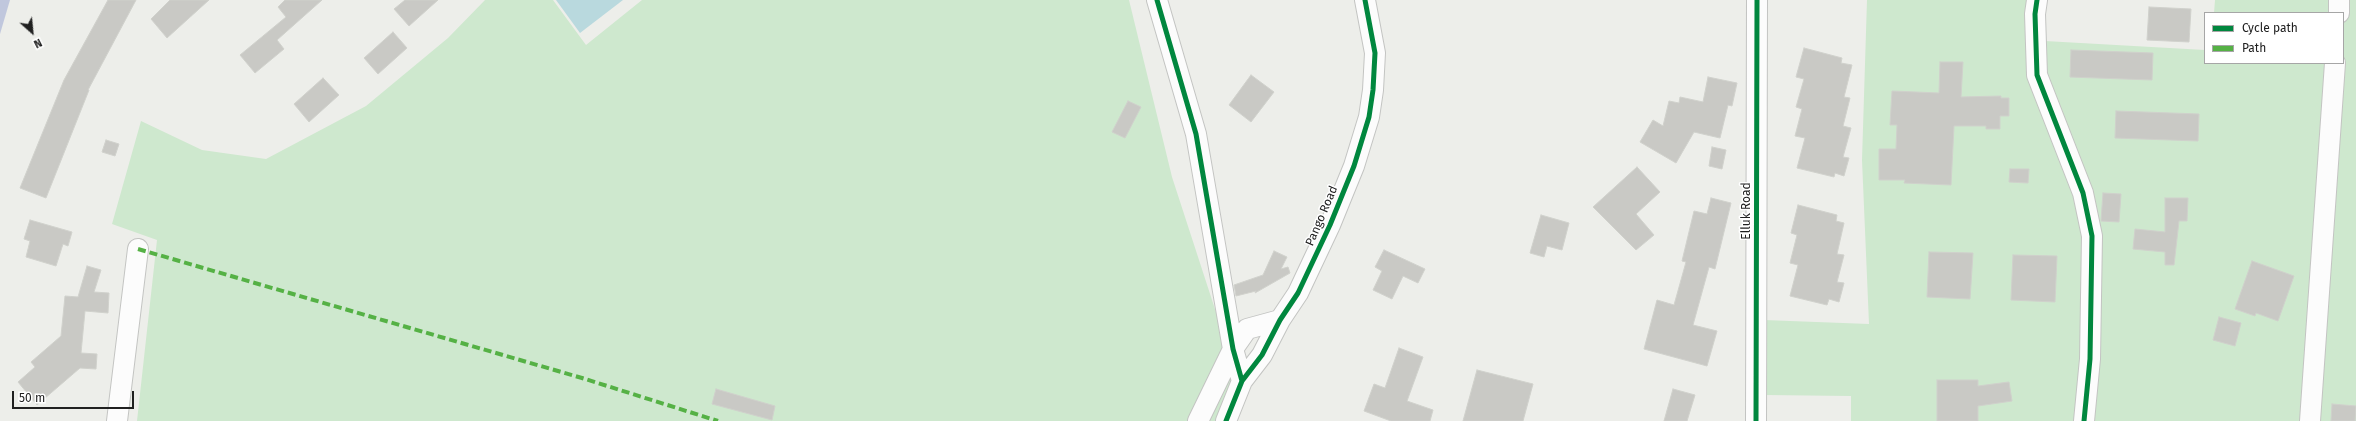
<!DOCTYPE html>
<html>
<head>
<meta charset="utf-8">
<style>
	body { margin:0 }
	#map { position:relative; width:2356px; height:421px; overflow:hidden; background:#edeeea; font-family:"Fira Sans",sans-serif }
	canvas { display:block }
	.legend { position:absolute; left:2204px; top:12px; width:140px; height:52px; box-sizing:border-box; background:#fff; border:1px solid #a6a6a6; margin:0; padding:5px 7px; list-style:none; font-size:12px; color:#202020 }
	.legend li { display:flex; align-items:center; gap:8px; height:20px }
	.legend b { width:20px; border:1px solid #a6a6a6 }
	.north { position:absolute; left:12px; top:12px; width:40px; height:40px; -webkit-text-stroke:3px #fff; paint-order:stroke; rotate:153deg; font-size:11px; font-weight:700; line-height:16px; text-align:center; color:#202020 }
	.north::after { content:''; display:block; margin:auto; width:14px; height:18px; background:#202020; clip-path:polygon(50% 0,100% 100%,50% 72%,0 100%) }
	.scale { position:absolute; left:12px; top:391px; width:122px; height:18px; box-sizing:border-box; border:2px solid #202020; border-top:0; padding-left:5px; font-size:12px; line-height:14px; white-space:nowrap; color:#202020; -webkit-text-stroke:3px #fff; paint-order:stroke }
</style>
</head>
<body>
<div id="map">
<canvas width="2356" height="421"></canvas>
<ul class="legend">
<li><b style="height:5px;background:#00873e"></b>Cycle path</li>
<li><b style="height:5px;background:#55b145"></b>Path</li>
</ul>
<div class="north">N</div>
<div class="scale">50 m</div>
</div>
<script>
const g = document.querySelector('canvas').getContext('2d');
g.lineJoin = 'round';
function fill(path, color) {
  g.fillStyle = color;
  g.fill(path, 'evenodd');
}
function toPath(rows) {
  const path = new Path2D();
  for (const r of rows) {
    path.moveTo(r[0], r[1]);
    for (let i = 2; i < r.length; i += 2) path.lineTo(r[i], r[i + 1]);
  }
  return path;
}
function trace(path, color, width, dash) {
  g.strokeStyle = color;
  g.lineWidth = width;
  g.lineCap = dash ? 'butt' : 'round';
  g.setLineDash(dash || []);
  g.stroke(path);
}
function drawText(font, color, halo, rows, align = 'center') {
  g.font = font + ' "Fira Sans",sans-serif';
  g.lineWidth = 3;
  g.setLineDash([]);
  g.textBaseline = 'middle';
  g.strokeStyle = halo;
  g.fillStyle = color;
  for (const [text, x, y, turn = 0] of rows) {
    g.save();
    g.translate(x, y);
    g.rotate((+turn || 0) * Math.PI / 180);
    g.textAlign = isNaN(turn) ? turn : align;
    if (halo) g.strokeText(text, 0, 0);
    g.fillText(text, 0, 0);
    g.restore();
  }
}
fill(toPath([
	[485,0,553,0,586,45,642,0,1129,0,1172,177,1239,383,1222,421,137,421,157,240,112,224,141,121,202,150,266,159,366,106,448,38],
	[1867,0,2045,0,2045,41,2205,50,2205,63,2343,63,2343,13,2214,13,2215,0,2213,0,2356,0,2356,421,1851,421,1851,396,1765,395,1764,320,1869,324,1862,160]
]), '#cee8ce');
fill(toPath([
	[556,0,623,0,580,33]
]), '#b9d9de');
fill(toPath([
	[0,0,10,0,0,34]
]), '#c0c7dd');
const building = toPath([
	[108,0,136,0,88,90,89,90,46,198,20,188,64,80,108,0],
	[170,0,209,0,167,38,151,19,170,0],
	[285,0,322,0,277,40,284,49,255,73,240,55,286,17,278,7,285,0],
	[405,0,438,0,409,26,394,9,405,0],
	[2149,7,2191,9,2189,42,2147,40,2149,7],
	[393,32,407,48,378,74,364,58,393,32],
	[1804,48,1842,58,1841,63,1852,65,1844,97,1850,98,1843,126,1851,128,1843,157,1849,158,1844,176,1835,173,1834,177,1797,168,1805,138,1795,136,1802,109,1796,107,1804,79,1796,77,1804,48],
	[2071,50,2153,53,2152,80,2070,77,2071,50],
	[1940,62,1963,62,1961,97,2001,96,2001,98,2009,98,2009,116,2000,116,2000,129,1986,129,1986,126,1954,126,1951,185,1904,183,1905,180,1879,180,1879,149,1896,149,1897,125,1890,125,1892,91,1939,93,1940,62],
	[1251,75,1274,92,1251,122,1229,105,1251,75],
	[1708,77,1737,83,1732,106,1728,105,1720,138,1694,132,1676,163,1640,142,1653,120,1663,126,1669,101,1679,103,1680,97,1703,102,1708,77],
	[323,78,339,95,309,122,294,104,323,78],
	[1128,101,1141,107,1125,138,1112,132,1128,101],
	[2116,111,2199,114,2198,141,2115,138,2116,111],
	[106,140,119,144,115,156,102,152,106,140],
	[1712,147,1726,150,1722,169,1709,166,1712,147],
	[1637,167,1660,192,1636,214,1654,235,1636,250,1593,207,1637,167],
	[2010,169,2029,169,2028,183,2009,182,2010,169],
	[2103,193,2121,194,2119,222,2101,221,2103,193],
	[1711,198,1731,203,1715,269,1709,267,1693,325,1717,331,1707,366,1644,349,1657,300,1674,305,1686,262,1682,261,1694,211,1707,214,1711,198],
	[2165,198,2188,198,2187,221,2179,221,2174,265,2165,265,2165,252,2133,249,2135,229,2165,232,2165,198],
	[1798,205,1837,215,1836,221,1844,223,1837,254,1844,255,1837,282,1844,283,1839,302,1829,299,1827,305,1790,296,1798,265,1790,263,1797,235,1791,233,1798,205],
	[1541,215,1569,223,1562,250,1547,246,1544,257,1530,253,1541,215],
	[30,220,72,232,68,246,63,244,56,266,26,257,30,241,24,239,30,220],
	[1384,250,1425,269,1418,283,1403,276,1392,299,1373,290,1382,271,1375,267,1384,250],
	[1274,251,1287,257,1281,269,1288,267,1290,273,1255,293,1256,291,1236,296,1234,285,1263,275,1274,251],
	[1929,252,1973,253,1970,299,1927,297,1929,252],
	[2013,255,2057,256,2055,302,2011,300,2013,255],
	[2252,261,2294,276,2278,321,2256,313,2255,316,2235,309,2252,261],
	[87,266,101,270,94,292,109,293,108,313,85,311,81,353,97,354,96,369,80,368,37,405,18,382,35,367,31,362,61,336,65,296,78,297,87,266],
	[2219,317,2241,323,2235,346,2213,340,2219,317],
	[1399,348,1423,357,1407,401,1433,410,1430,421,1391,421,1364,411,1374,384,1385,388,1399,348],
	[1477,370,1533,384,1523,421,1463,421,1477,370],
	[1937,380,1978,380,1978,386,2009,382,2012,401,1978,406,1978,421,1937,421,1937,380],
	[716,389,775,406,772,420,712,404,716,389],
	[1673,389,1695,395,1687,421,1664,421,1673,389],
	[2332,404,2356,406,2355,421,2331,421,2332,404]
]);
fill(building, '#c9c9c5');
trace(building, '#d0d1cc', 1);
const minor = toPath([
	[1157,0,1196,134,1233,349,1242,381],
	[2037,0,2035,14,2037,75,2083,193,2092,236,2090,359,2084,421],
	[2339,13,2339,0],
	[117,421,138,249],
	[1198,421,1233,349,1247,329,1280,320],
	[1226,421,1242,381,1262,355,1280,320,1298,293,1330,225,1354,166,1369,117,1373,90,1375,53,1365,0],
	[1756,421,1757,0],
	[2310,421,2335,63]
]);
trace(minor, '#c3c4c2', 22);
trace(minor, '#fcfcfc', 20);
trace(toPath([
	[138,249,582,378,718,421]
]), '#55b145', 4, [8, 4]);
trace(toPath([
	[1157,0,1196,134,1233,349,1242,381],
	[2037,0,2035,14,2037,75,2083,193,2092,236,2090,359,2084,421],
	[1226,421,1242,381,1262,355,1280,320,1298,293,1330,225,1354,166,1369,117,1373,90,1375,53,1365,0],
	[1756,421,1757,0]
]), '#00873e', 5);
drawText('12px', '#202020', '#fff', [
	["Elluk Road",1747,211,-90],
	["Pango Road",1322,216,-67]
]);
</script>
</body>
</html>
